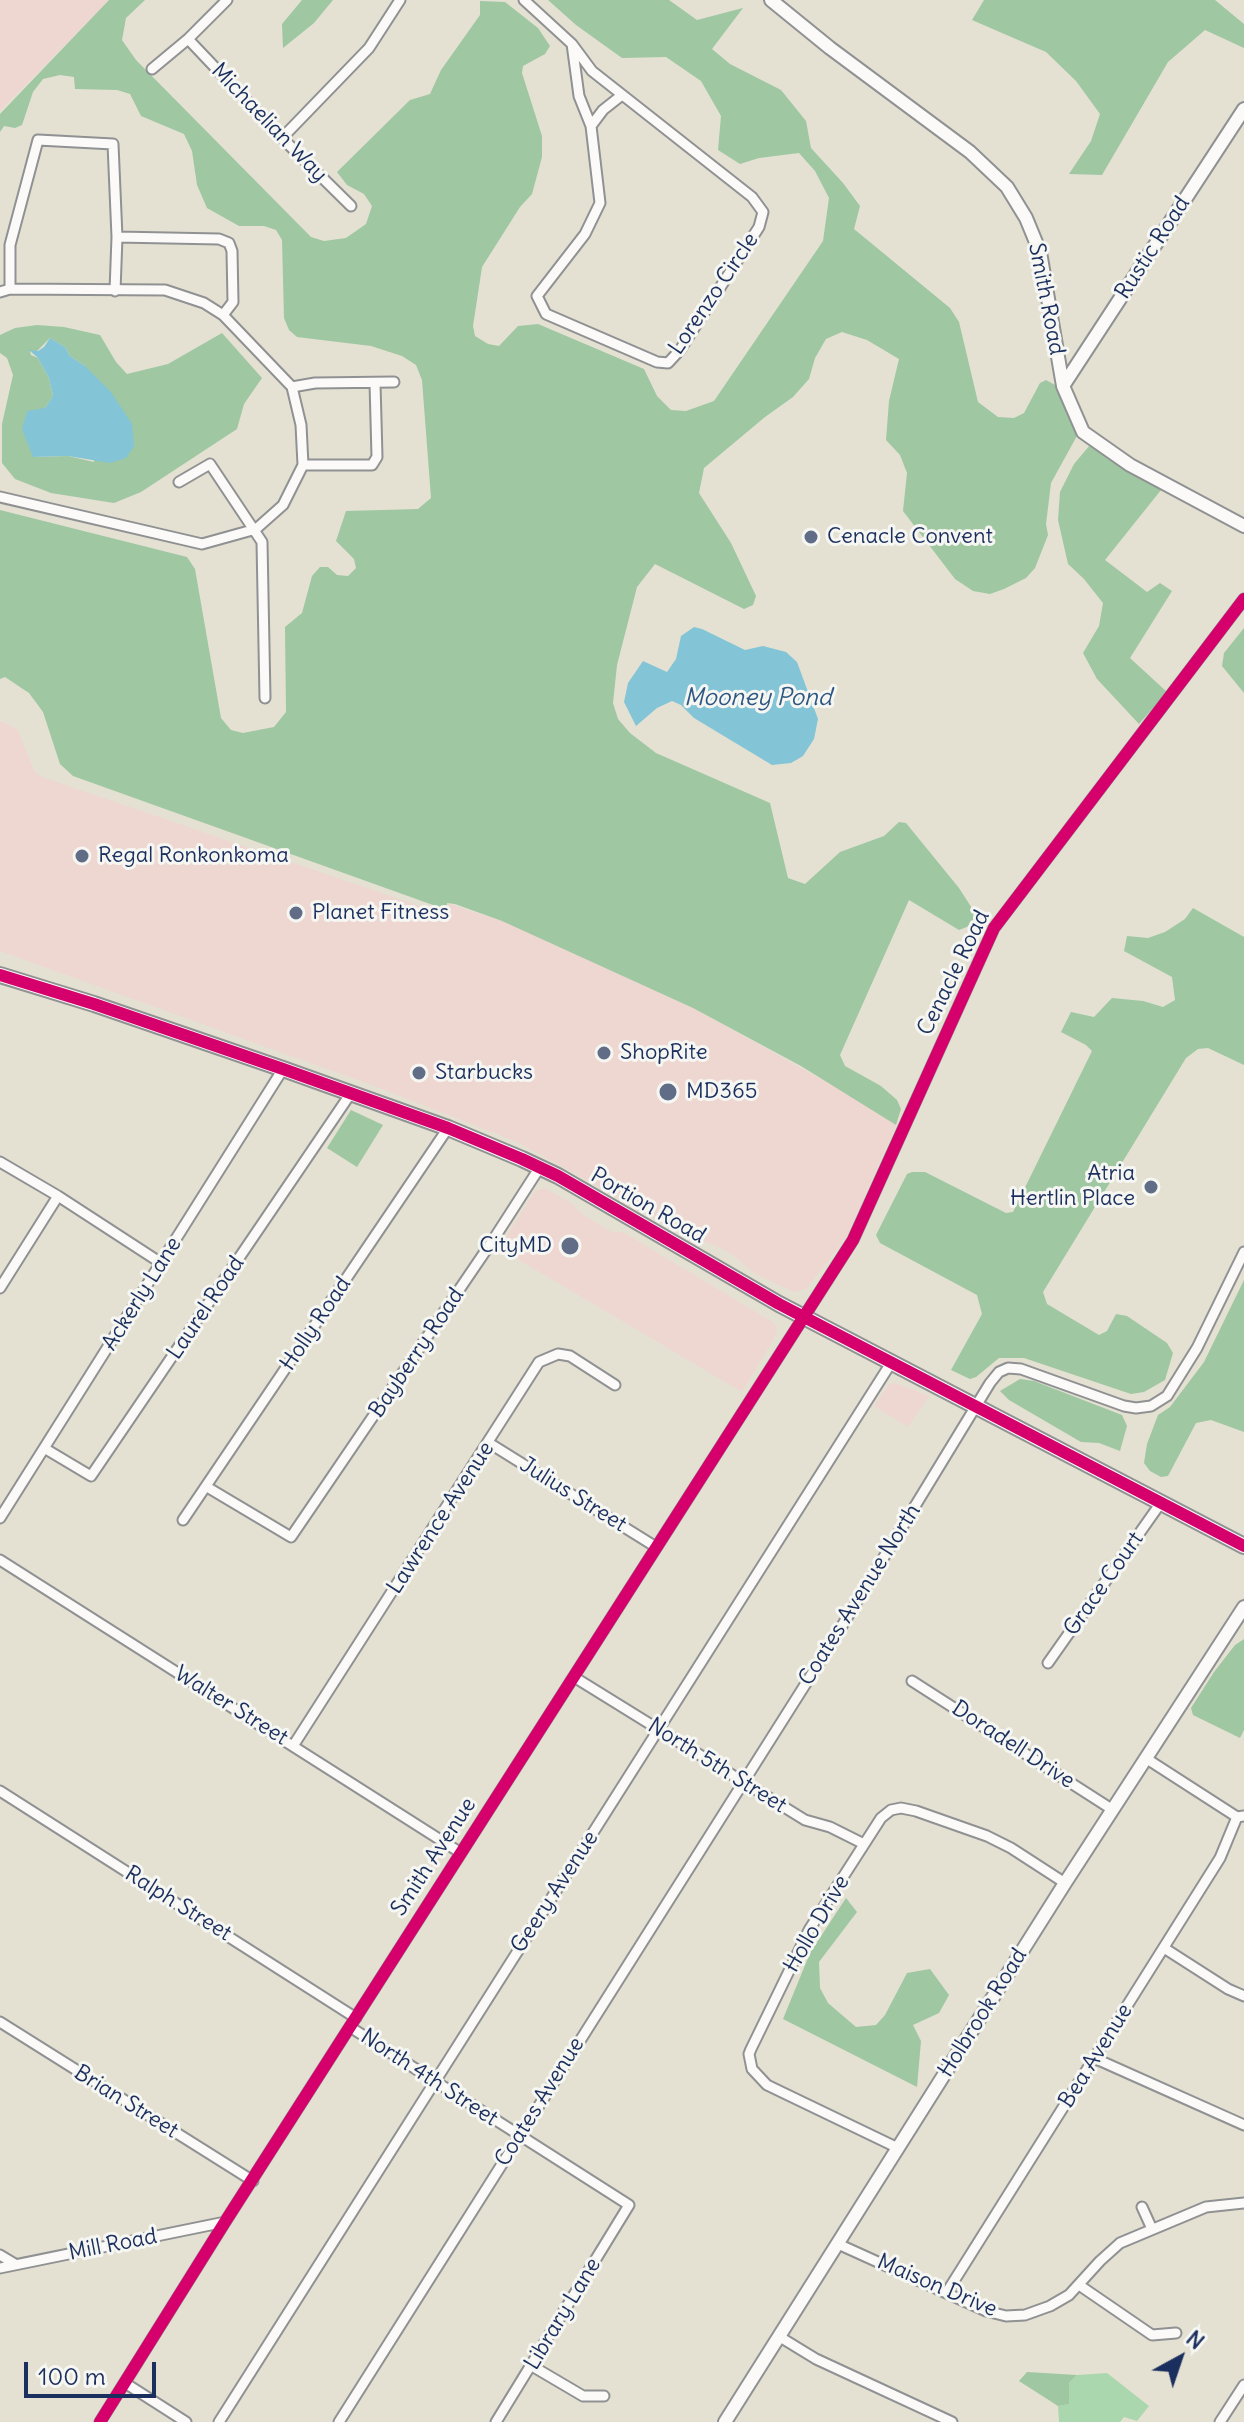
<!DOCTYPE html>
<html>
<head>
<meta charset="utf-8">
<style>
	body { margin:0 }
	#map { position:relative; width:1244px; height:2422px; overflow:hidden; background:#e4e1d3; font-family:Delius,sans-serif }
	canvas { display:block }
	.north { position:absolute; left:1140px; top:2318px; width:80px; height:80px; -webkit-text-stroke:6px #f6f6f2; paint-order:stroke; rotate:40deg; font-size:22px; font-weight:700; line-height:32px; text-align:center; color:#1b2f5e }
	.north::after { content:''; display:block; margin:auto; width:28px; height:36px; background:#1b2f5e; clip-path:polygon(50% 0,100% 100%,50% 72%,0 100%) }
	.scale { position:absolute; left:24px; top:2362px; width:132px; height:36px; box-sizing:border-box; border:4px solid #1b2f5e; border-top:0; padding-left:10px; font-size:24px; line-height:28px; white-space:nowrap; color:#1b2f5e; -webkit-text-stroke:6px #f6f6f2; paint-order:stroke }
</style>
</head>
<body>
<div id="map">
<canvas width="1244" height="2422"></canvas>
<div class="north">N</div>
<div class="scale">100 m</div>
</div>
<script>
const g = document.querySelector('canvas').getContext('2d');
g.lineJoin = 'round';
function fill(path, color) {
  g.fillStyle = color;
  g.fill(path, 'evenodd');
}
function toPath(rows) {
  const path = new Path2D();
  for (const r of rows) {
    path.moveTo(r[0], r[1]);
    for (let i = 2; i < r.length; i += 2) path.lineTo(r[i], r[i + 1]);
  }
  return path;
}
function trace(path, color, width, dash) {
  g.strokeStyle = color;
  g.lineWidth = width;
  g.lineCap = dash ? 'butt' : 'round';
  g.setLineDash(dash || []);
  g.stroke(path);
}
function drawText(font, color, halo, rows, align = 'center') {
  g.font = font + ' Delius,sans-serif';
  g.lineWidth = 6;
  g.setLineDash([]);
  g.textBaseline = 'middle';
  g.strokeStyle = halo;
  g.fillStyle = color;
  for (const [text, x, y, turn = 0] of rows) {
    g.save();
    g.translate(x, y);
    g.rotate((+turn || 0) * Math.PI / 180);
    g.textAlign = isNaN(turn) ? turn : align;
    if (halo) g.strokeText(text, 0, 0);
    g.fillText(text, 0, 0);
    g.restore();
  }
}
fill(toPath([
	[0,0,109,0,0,111],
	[0,721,17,729,35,772,42,777,443,914,447,903,502,921,693,1008,857,1099,896,1125,847,1236,806,1289,794,1292,754,1273,733,1255,715,1245,698,1241,517,1142,377,1087,0,951],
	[544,1188,571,1203,582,1214,612,1232,623,1232,774,1323,777,1329,776,1335,742,1392,499,1248,535,1191],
	[895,1383,929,1396,908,1427,874,1406,889,1384]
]), '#eed7d1');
fill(toPath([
	[1107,2373,1149,2406,1137,2421,1124,2417,1120,2422,1059,2422,1058,2406,1068,2404,1069,2383,1077,2375]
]), '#abd7ae');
fill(toPath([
	[109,0,145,0,126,18,122,40,136,60,311,237,324,241,346,238,366,224,372,206,364,194,347,185,337,172,410,100,430,94,441,70,480,15,480,1,505,2,538,28,550,46,545,54,523,66,522,73,542,136,542,157,532,194,520,207,482,267,473,326,475,336,488,344,499,346,518,326,538,324,644,369,657,396,671,410,686,411,714,401,823,241,829,198,815,171,799,153,759,158,740,164,718,150,721,116,701,81,666,57,622,58,576,25,548,0,669,0,697,20,743,8,712,49,730,64,781,90,806,121,811,148,843,183,860,206,854,229,950,308,959,322,978,402,998,417,1014,418,1024,413,1040,383,1046,380,1057,386,1078,434,1051,483,1046,524,1048,535,1035,568,1026,578,1004,589,990,594,973,591,955,579,903,511,907,473,900,455,886,440,889,401,899,359,867,340,842,332,826,339,815,358,809,379,793,397,765,417,704,468,699,493,731,543,756,596,753,605,744,609,655,564,637,587,617,665,613,703,618,719,630,733,656,753,770,803,788,878,805,884,840,852,884,836,899,822,906,823,959,888,975,913,977,923,959,930,909,900,840,1055,845,1066,881,1086,897,1100,901,1109,896,1125,801,1066,693,1008,502,921,455,904,447,903,447,910,73,776,60,764,43,712,29,693,5,677,0,679,0,510,187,557,195,569,221,718,231,730,243,733,274,727,286,712,285,627,302,613,312,576,320,567,328,567,337,575,348,576,356,568,354,559,336,541,346,511,418,509,431,498,422,380,416,365,402,356,371,346,297,337,289,330,284,318,282,240,276,230,264,226,239,226,207,208,197,185,192,151,184,134,141,116,130,94,117,90,75,89,74,77,60,75,43,79,33,92,22,125,15,128,4,126,0,132,0,114],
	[302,0,333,0,314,23,283,48,282,24],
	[984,0,1215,0,1244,24,1244,48,1205,30,1168,62,1102,175,1069,174,1091,141,1100,114,1076,81,1046,52,972,20],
	[37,325,64,327,100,335,116,362,127,374,168,364,222,333,262,378,244,404,237,429,141,492,114,503,51,493,15,479,2,463,2,424,13,375,7,358,0,353,0,335,15,328],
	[50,338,65,347,70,356,85,366,94,462,68,456,33,457,45,408,53,396,49,378,38,358,31,355,30,351,37,351],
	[1090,445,1161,490,1105,560,1147,592,1160,583,1172,591,1130,658,1167,692,1139,724,1097,679,1083,653,1099,626,1103,603,1084,579,1068,564,1058,520,1060,492,1074,464],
	[1244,628,1244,693,1222,666,1224,653],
	[1193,908,1244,937,1244,1065,1208,1048,1198,1049,1186,1058,1043,1292,1047,1304,1099,1335,1107,1331,1116,1314,1127,1316,1167,1343,1173,1353,1165,1380,1144,1392,1131,1394,1024,1358,999,1358,976,1377,970,1379,951,1370,982,1314,977,1295,880,1243,876,1235,907,1174,912,1172,925,1172,1006,1213,1013,1212,1092,1051,1086,1045,1061,1032,1071,1012,1094,1017,1112,998,1143,1001,1163,1007,1175,1000,1172,977,1124,951,1127,936,1148,938,1165,932,1185,919],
	[351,1110,383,1125,357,1167,327,1148],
	[1244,1280,1244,1432,1211,1420,1196,1423,1168,1476,1161,1477,1150,1471,1144,1463,1147,1444,1158,1415,1170,1407,1204,1362],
	[1020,1379,1034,1381,1122,1415,1127,1426,1120,1451,1099,1443,1081,1442,1009,1400,1000,1391],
	[1244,1639,1244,1730,1240,1738,1193,1715,1191,1708,1214,1672,1235,1645],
	[846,1898,857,1912,819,1962,820,1988,828,2003,856,2027,876,2025,885,2015,907,1973,930,1969,949,1995,939,2013,913,2025,921,2041,917,2087,783,2019,810,1953],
	[1027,2372,1077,2375,1069,2383,1069,2404,1058,2406,1019,2381]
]), '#9ec7a2');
fill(toPath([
	[50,338,65,347,70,356,85,366,111,392,132,424,134,446,126,458,110,463,68,456,33,457,22,429,27,411,45,408,53,396,49,378,38,358,29,350,38,351,44,347],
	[694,627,702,629,745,650,763,646,786,652,797,662,818,719,814,739,803,756,791,763,772,765,694,718,681,705,672,701,657,708,636,726,624,702,628,683,643,661,667,672,676,659,681,636]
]), '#83c4d6');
const street = toPath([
	[524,0,572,44,592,71,752,197,763,212,759,227,680,350,668,363,657,362,546,314,537,296,585,234,600,203,591,126,579,96,572,44],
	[188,39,282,138,351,206],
	[152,69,188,39,227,0],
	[591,126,603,110,622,95],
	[282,138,369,48,400,0],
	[117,237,219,239,229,243,232,251,233,302,223,315],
	[10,289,10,245,38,140,113,144,117,237,115,291],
	[0,292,10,289,165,290,204,303,223,315,292,387,301,425,303,465,283,505,256,529,202,544,0,497],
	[292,387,315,383,394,382],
	[303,465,372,465,377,457,375,383],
	[179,482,210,464,262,542,265,698],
	[0,1162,58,1196,161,1263],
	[0,1288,58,1196],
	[489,1443,656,1547],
	[44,1448,91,1476,351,1093],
	[207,1487,291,1537,495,1237,540,1167],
	[0,1518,283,1069],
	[183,1520,448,1128],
	[0,1560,461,1853],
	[1048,1663,1160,1504],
	[574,1677,805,1820,830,1827,864,1844],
	[912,1681,1113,1810],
	[293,1746,539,1362,558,1354,570,1356,615,1385],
	[1147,1759,1237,1817,1244,1816],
	[0,1791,356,2018],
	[1164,1948,1228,1989,1244,1996],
	[0,2022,253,2181],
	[350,2027,629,2205,496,2422],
	[1094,2058,1244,2125],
	[898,2148,767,2085,752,2069,749,2054,751,2049,809,1930,881,1818,891,1810,901,1808,916,1811,987,1836,1011,1848,1065,1883],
	[1142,2207,1152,2229],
	[838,2244,986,2311,1006,2316,1025,2315,1050,2306,1069,2295,1100,2261,1120,2243,1206,2207,1244,2203],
	[0,2255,15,2264],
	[0,2268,225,2222],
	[1079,2285,1152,2335,1176,2333],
	[947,2292,1220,1858,1237,1817],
	[780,2337,816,2359,952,2422],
	[532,2366,583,2396,604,2396],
	[125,2383,186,2422],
	[100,2422,225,2222,853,1240,994,928,1244,599],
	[219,2422,891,1363],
	[339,2422,834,1639,990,1383,999,1372,1008,1368,1021,1369,1124,1406,1136,1408,1151,1406,1167,1396,1197,1348,1244,1252],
	[1220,2422,1244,2385]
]);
const secondary = toPath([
	[771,0,830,48,970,152,1007,187,1026,218,1040,252,1063,386,1083,432,1130,465,1244,526],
	[1063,386,1244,109],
	[725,2422,1065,1883,1244,1607]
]);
const primary = toPath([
	[0,975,94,1004,283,1069,448,1128,522,1159,558,1176,779,1304,1244,1546]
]);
trace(street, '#909192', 13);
trace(secondary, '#909192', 16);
trace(primary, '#909192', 18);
trace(street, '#fbfaf8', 9);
trace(secondary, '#fbfaf8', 12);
trace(primary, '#fbfaf8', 14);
trace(toPath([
	[0,975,94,1004,283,1069,448,1128,522,1159,558,1176,779,1304,1244,1546],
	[100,2422,225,2222,853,1240,994,928,1244,599]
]), '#d6006c', 12);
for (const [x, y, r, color] of [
	[811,537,8,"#616d87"],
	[82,856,8,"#616d87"],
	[296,913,8,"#616d87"],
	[604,1053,8,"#616d87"],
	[419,1073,8,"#616d87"],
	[668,1092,10,"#616d87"],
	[1151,1187,8,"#616d87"],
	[570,1246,10,"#616d87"]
]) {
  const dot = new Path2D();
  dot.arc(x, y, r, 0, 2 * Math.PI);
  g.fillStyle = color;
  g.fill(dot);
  trace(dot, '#f6f6f2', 3);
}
drawText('22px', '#1b2f5e', '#f6f6f2', [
	["Michaelian Way",269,123,46],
	["Rustic Road",1153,248,-57],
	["Lorenzo Circle",714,294,-56],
	["Smith Road",1046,299,79],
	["Cenacle Road",954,973,-64],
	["Portion Road",648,1206,30],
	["Ackerly Lane",142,1294,-58],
	["Laurel Road",206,1308,-56],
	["Holly Road",316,1324,-56],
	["Bayberry Road",417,1353,-56],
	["Julius Street",573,1495,32],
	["Lawrence Avenue",441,1518,-57],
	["Grace Court",1104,1584,-55],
	["Coates Avenue North",860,1595,-58],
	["Walter Street",231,1706,32],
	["Doradell Drive",1013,1745,33],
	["North 5th Street",717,1766,32],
	["Smith Avenue",434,1857,-57],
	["Geery Avenue",555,1892,-57],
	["Ralph Street",178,1904,32],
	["Hollo Drive",817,1924,-60],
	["Holbrook Road",983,2013,-58],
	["Bea Avenue",1096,2056,-58],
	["North 4th Street",429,2078,33],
	["Brian Street",126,2102,32],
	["Coates Avenue",540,2102,-58],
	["Mill Road",113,2245,-11],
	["Maison Drive",937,2286,23],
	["Library Lane",563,2314,-59]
]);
drawText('22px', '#1b2f5e', '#f6f6f2', [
	["Cenacle Convent",827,537],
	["Regal Ronkonkoma",98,856],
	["Planet Fitness",312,913],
	["ShopRite",620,1053],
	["Starbucks",435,1073],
	["MD365",686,1092],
	["Atria",1135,1174,"right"],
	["Hertlin Place",1135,1199,"right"],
	["CityMD",552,1246,"right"]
], 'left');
drawText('italic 24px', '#2e5883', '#f6f6f2', [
	["Mooney Pond",758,698]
]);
</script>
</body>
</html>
